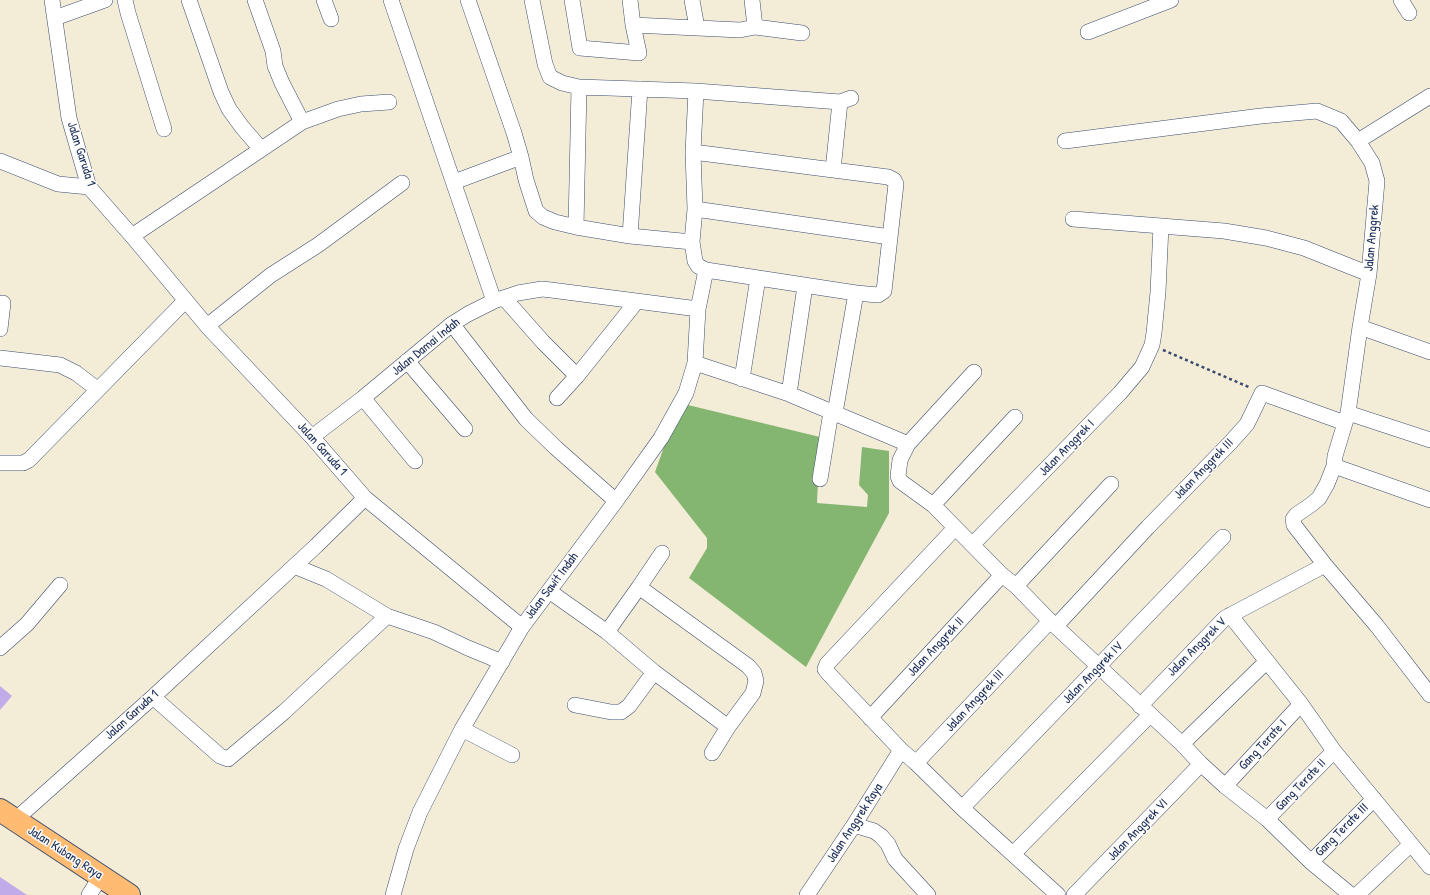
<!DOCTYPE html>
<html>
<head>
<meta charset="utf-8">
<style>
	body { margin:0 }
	canvas { display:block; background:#f3ecd6 }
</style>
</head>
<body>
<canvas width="1430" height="895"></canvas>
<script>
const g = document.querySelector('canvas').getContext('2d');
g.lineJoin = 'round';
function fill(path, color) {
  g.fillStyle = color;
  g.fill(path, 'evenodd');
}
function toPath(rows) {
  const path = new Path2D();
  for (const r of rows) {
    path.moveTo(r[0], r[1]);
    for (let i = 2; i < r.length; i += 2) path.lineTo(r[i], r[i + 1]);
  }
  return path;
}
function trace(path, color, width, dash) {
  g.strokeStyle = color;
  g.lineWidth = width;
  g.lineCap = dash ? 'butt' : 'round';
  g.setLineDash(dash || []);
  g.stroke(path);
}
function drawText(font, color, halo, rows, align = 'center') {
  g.font = font + ' "Patrick Hand",sans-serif';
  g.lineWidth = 3;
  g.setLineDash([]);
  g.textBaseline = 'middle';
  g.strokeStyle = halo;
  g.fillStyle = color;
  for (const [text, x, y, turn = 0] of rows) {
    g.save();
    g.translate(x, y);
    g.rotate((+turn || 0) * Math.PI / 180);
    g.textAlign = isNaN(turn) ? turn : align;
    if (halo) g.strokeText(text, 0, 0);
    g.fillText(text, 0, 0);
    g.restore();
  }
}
fill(toPath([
	[688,405,820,437,817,503,867,507,868,495,859,485,862,447,889,451,889,513,806,667,689,578,707,548,707,538,655,472,664,447,682,407]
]), '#85b671');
fill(toPath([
	[0,686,12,696,0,710],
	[0,877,27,895,0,895]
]), '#c1abe8');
const minor = toPath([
	[52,0,69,118,89,187,132,236,207,326,312,437,365,498,522,627],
	[125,0,128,13,164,129],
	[189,0,221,92,229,109,242,127,261,149],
	[255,0,273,51,275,66,282,83,302,122],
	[324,0,331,19],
	[391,0,494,301],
	[468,0,514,133,521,157,526,180,536,211,543,217,555,222,576,227,630,236,692,242],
	[532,0,545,64,550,77,562,83,579,87,696,91,840,102,851,98],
	[572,0,580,48,639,53,633,25,740,30,755,27,802,33],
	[630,0,633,25],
	[692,0,697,28],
	[752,0,755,27],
	[1401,0,1409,13],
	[55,18,105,0],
	[1088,32,1171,0],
	[696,91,693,152,695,209,692,242,695,261,698,266,706,270,698,309,695,363,789,394,908,444],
	[1065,141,1261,116,1317,111,1341,121,1358,141,1372,163,1377,181,1369,274,1360,327,1348,413,1335,456,1334,466,1327,484,1319,498,1312,504,1296,515,1293,519,1294,525,1325,565,1377,626,1430,695],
	[1358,141,1430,96],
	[693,152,888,177,894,180,896,184,884,291,878,295,856,293,835,413],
	[0,161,58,184,89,187],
	[833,170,840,102],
	[454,182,521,157],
	[695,209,890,237],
	[1073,219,1224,231,1266,238,1304,248,1369,274],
	[576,227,579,87],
	[132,236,302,122,338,109,361,104,389,102],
	[630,236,640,89],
	[706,270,856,293],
	[505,299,543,342,577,376],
	[452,324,526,419,556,448,616,501],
	[207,326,271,275,318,245,402,183],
	[1360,327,1430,352],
	[0,329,3,303],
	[0,358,60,365,76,373,97,389],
	[407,361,465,429],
	[974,372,908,444,900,460,898,476,900,481,933,505,1002,575,1016,586,1050,621,1182,744,1201,764,1225,786,1267,819,1311,862,1351,895],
	[742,379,758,278],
	[789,394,805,286],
	[363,398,415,461],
	[557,398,577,376,637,301],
	[1348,413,1430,440],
	[312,437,363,398,452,324,468,314,494,301,518,293,542,289,551,290,698,309],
	[0,463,23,463,29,460,185,301],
	[1334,466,1430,500],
	[820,479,831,412],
	[933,505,1015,417],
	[955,528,827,664,825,669,828,673,901,750,916,763,962,808,1058,895],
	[973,544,1120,393,1142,367,1152,345,1154,333,1158,292,1161,226],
	[294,566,326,579,387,616,434,632,468,648,502,662],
	[1016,586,1111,484],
	[639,587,662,553],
	[549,591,607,632,654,672,728,727],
	[1230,615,1301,704,1334,751,1430,867],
	[1056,626,1148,527,1231,442,1247,424,1262,393,1345,423],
	[607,632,639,587,748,666,754,673,756,681,753,693,728,727,712,753],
	[0,648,27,624,60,585],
	[153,697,220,756,228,759,284,712,387,616],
	[575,705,611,712,621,712,629,706,654,672],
	[1140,706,1225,618,1325,565],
	[870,718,1002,575],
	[462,729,512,755],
	[1182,744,1267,661],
	[916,763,1050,621],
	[1225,786,1301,704],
	[962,808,1223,537],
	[1267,819,1334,751],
	[15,820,153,697,316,546,365,498],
	[854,825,874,831,881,836,888,844,895,859,928,895],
	[1013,854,1150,715],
	[1311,862,1374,799],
	[89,895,101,876],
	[393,895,406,849,420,812,462,729,522,627,616,501,661,438,686,393,695,363],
	[807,895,854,825,901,750],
	[1074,895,1201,764],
	[1357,895,1411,844]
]);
const highway = toPath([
	[0,810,129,895]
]);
trace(minor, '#3b4b70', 16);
trace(highway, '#3b4b70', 24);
trace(toPath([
	[1163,350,1251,388]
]), '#3b4b70', 2.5, [3, 3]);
trace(minor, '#fff', 15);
trace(highway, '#febb71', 22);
drawText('13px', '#1b2f5e', '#fdfcf7', [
	["Jalan Garuda 1",81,154,72],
	["Jalan Anggrek",1372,238,-85],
	["Jalan Damai Indah",426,347,-39],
	["Jalan Anggrek I",1067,448,-46],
	["Jalan Garuda 1",322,449,48],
	["Jalan Anggrek III",1204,469,-46],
	["Jalan Sawit Indah",552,586,-53],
	["Jalan Anggrek II",936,647,-47],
	["Jalan Anggrek V",1197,647,-45],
	["Jalan Anggrek IV",1093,673,-46],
	["Jalan Anggrek III",975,701,-47],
	["Jalan Garuda 1",132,715,-42],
	["Gang Terate I",1263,745,-47],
	["Gang Terate II",1301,785,-46],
	["Jalan Anggrek Raya",855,823,-57],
	["Jalan Anggrek VI",1138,830,-46],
	["Gang Terate III",1342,830,-45],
	["Jalan Kubang Raya",65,853,33]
]);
</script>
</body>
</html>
